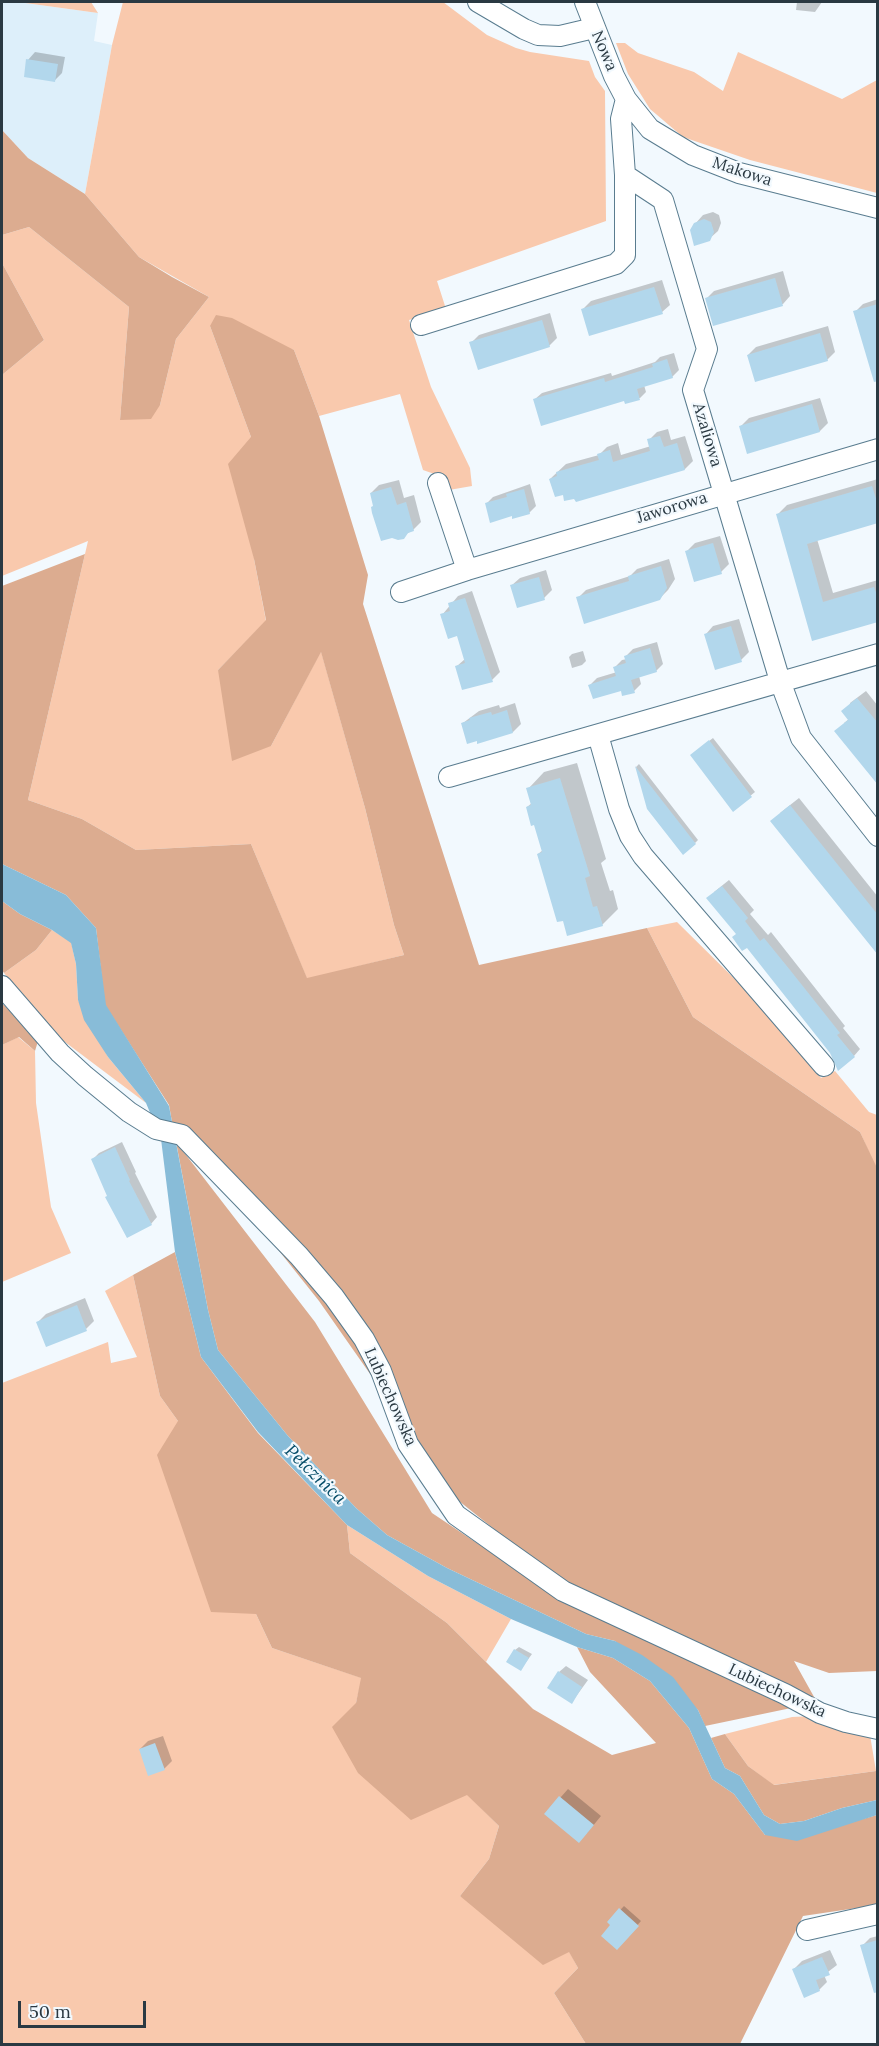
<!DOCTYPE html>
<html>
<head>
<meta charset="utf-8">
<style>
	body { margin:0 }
	#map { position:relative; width:879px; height:2046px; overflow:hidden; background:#f2f9fe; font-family:Lora,serif }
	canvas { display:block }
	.frame { position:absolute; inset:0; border:3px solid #2a3942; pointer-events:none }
	.scale { position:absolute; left:18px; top:2001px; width:128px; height:27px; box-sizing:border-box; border:3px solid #2a3942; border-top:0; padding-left:8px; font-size:18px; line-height:21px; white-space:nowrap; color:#2a3942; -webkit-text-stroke:4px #f2f9fe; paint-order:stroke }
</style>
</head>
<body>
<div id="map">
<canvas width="879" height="2046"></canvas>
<div class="frame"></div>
<div class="scale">50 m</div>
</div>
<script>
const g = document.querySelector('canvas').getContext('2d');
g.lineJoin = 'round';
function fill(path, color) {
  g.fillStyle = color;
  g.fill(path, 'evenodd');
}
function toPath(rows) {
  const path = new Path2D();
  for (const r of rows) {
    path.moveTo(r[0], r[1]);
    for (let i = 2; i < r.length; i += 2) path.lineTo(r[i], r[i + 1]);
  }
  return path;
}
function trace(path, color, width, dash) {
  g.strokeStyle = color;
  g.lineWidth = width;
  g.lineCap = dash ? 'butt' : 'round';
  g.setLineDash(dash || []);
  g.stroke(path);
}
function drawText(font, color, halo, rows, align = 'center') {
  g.font = font + ' Lora,serif';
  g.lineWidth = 4.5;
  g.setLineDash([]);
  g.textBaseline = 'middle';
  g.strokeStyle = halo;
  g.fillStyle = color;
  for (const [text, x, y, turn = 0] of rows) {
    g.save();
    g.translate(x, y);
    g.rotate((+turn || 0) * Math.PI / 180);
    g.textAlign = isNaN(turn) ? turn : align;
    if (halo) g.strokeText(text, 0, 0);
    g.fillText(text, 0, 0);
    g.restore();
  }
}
fill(toPath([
	[2,2,18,2,98,13,94,41,112,45,85,194,28,158,2,130]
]), '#ddeffa');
fill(toPath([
	[18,2,91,2,98,13],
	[123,2,443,2,487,35,516,48,530,52,589,61,595,77,605,91,606,221,437,281,446,309,409,320,431,387,470,468,472,486,449,490,437,475,423,470,400,394,319,416,294,350,210,326,251,437,254,559,266,621,218,670,271,746,321,651,365,808,394,925,404,955,307,979,251,844,136,850,82,819,28,800,88,541,2,576,2,375,44,340,2,263,2,235,29,227,129,307,120,420,160,405,176,339,209,297,139,257,85,194,112,45],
	[616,43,625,43,638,53,694,72,723,91,738,52,842,99,877,80,877,193,750,160,683,137,650,109,628,74],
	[677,922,760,1004,821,1078,835,1071,869,1112,877,1115,877,1170,860,1132,693,1017,647,928],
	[52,930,71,942,76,964,78,1000,108,1057,146,1103,53,1033,4,973,36,950],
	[18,1037,35,1051,36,1103,51,1207,71,1253,2,1282,2,1045],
	[133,1275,160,1396,178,1421,256,1614,272,1648,362,1678,356,1703,468,1795,499,1826,489,1859,460,1896,569,1951,578,1968,554,1993,586,2044,2,2044,2,1383,108,1342,111,1363,137,1357,105,1291],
	[347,1525,428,1576,511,1619,486,1662,447,1623,350,1553],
	[813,1716,870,1735,876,1771,773,1785,748,1766,725,1734,792,1717]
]), '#f9c9ad');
fill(toPath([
	[2,130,28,158,85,194,139,257,172,277,209,297,176,339,160,405,151,419,120,420,129,307,29,227,2,235],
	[2,263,44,340,2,375],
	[216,315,232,318,294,350,319,416,368,575,363,604,479,965,647,928,693,1017,860,1132,878,1170,877,1671,829,1673,794,1661,818,1704,564,1581,519,1549,459,1501,319,1301,182,1129,172,1122,169,1105,105,1005,96,928,66,895,2,864,2,652,3,632,2,628,2,586,85,554,28,800,82,819,136,850,251,844,307,978,404,955,394,925,365,808,321,652,271,746,232,761,218,670,266,620,254,559,228,464,251,437,210,326],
	[2,901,20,914,52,930,36,950,4,973,2,970],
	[2,1003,38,1041,35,1051,19,1037,2,1045],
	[176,1142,315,1322,432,1513,556,1596,796,1707,705,1726,698,1710,615,1641,586,1634,447,1568,387,1535,356,1508,288,1436,218,1350,208,1310],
	[175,1252,201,1357,258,1433,347,1525,350,1553,447,1623,533,1709,612,1755,656,1743,590,1672,577,1647,613,1658,650,1681,689,1728,712,1779,734,1794,765,1835,852,1822,877,1815,877,1905,803,1916,740,2044,586,2044,554,1993,578,1968,569,1952,543,1965,460,1896,489,1859,499,1826,467,1795,411,1820,358,1773,332,1727,356,1703,361,1678,272,1648,256,1614,211,1612,157,1455,178,1421,160,1396,133,1275],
	[725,1734,748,1766,774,1785,876,1771,877,1800,842,1808,804,1821,780,1824,764,1815,740,1776,725,1768,711,1738]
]), '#dcac90');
fill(toPath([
	[2,864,66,895,96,928,106,1005,169,1106,208,1310,218,1350,288,1436,356,1508,387,1535,447,1568,586,1634,615,1641,642,1655,673,1677,698,1710,725,1768,740,1776,764,1815,780,1824,804,1821,842,1808,877,1800,877,1815,797,1841,765,1835,734,1794,712,1779,689,1728,650,1681,613,1658,577,1647,511,1619,428,1576,347,1525,258,1432,201,1357,175,1252,161,1139,146,1103,108,1057,84,1020,78,1000,76,964,71,943,52,930,20,914,2,901]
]), '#88bcd8');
fill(toPath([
	[797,2,822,2,815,12,796,10],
	[35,52,65,57,62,73,55,80,28,60],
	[713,212,719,215,721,223,718,231,709,239,695,224,703,215],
	[783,271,790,296,783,304,714,324,706,299,714,291],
	[662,280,670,305,662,312,583,309,591,301],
	[878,299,878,382,876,382,855,312,863,304],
	[550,313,557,338,549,346,471,343,479,335],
	[828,326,835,352,827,360,748,355,756,347],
	[674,353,679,370,672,377,644,385,646,392,640,398,535,399,542,393,611,373,612,376,655,362,660,357],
	[820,398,828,423,820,431,741,426,749,418],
	[668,429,671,440,685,436,693,461,685,469,575,497,564,494,550,479,566,464,599,455,607,447,618,443,621,455,651,446,649,440,657,432],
	[878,479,878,522,817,539,833,593,878,580,878,620,813,639,778,514,787,505],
	[399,480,404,498,414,495,421,522,413,530,398,539,371,493,379,485],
	[530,484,536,506,529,513,513,515,486,504,493,497],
	[720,536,729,564,721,572,687,551,695,543],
	[669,559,675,579,668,590,659,599,578,598,586,590,630,576,637,569],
	[546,570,552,590,544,598,512,585,520,578],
	[472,591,500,672,492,680,457,666,465,659,458,634,442,615,458,596],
	[739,619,749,652,741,660,706,634,713,626],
	[657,642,663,664,656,671,639,676,641,684,634,691,590,685,597,678,617,672,615,667,622,660,627,659,626,656,633,649],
	[583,651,586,661,582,665,572,668,569,657,572,654],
	[866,691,878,706,878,783,844,723,849,719,850,703],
	[515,703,521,724,513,732,463,723,479,711,499,705,500,708],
	[713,738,755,792,733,810,695,752],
	[577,763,606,859,601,863,610,891,613,890,618,909,602,925,538,854,543,850,535,823,527,807,532,803,528,789,544,772],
	[639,764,698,840,695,843,648,808,636,767],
	[799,798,878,897,878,953,780,813],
	[729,880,754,910,750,914,768,935,771,932,845,1026,843,1028,860,1049,854,1056,832,1052,737,934,714,892],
	[122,1142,136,1172,135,1173,157,1217,151,1224,109,1195,92,1160,99,1153],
	[85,1298,94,1321,86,1329,38,1322,46,1314],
	[519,1647,532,1654,521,1669,515,1650],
	[566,1666,588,1680,572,1702,559,1672],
	[163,1736,172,1761,164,1769,140,1749,148,1741],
	[568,1789,601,1816,587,1833,546,1814],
	[624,1906,641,1921,617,1948,612,1924,609,1922],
	[878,1936,878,1971,862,1946,870,1938],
	[830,1950,837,1965,824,1975,827,1982,819,1990,794,1969,802,1961]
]), '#0003');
fill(toPath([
	[26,59,58,64,55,82,24,77],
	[704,219,711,222,714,232,710,241,694,246,690,230,694,223],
	[775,278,783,306,713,326,705,298],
	[654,287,663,314,589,336,581,309],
	[878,304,878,381,874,382,853,311],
	[542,320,550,347,478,370,469,342],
	[820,333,828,361,755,382,747,355],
	[667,359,673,378,637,389,640,400,625,404,624,401,541,426,533,399,604,378,605,382,653,367,652,364],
	[812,404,820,432,747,454,739,426],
	[660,436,664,447,677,443,685,470,576,502,574,499,564,501,563,495,555,497,549,479,557,476,556,472,599,460,597,454,610,450,613,462,650,451,647,439],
	[872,486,878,505,878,523,807,544,823,602,874,587,878,598,878,622,812,641,776,514],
	[391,487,397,505,406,502,414,531,408,533,404,539,398,540,392,538,381,541,372,513,371,507,373,506,370,493],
	[524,489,530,514,512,519,512,516,490,523,485,503,507,497,506,494],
	[713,543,722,574,694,582,685,551],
	[661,566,667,588,660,600,584,624,576,597,629,581,628,576],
	[539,577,545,600,517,608,510,585],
	[465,598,493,682,462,690,455,666,465,663,457,636,448,639,440,614,450,611,448,603],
	[731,626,742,662,715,670,704,634],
	[650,648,657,672,631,680,635,693,622,696,621,691,593,699,588,685,616,676,613,667,626,663,624,656],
	[857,698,878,723,878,785,834,731,848,720,841,711],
	[507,710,513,733,477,744,477,741,467,744,461,723,470,720,469,718,491,712,492,715],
	[709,740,752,797,733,812,690,755],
	[635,766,696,844,683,855,647,809],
	[560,778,590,876,585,878,593,907,597,906,603,926,567,936,563,921,557,922,537,854,542,852,534,825,531,826,526,807,531,805,526,788],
	[790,805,878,915,878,955,770,821],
	[722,886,748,918,745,921,760,941,764,938,790,970,840,1033,837,1035,855,1057,838,1071,830,1053,747,948,742,951,732,937,736,934,706,898],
	[115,1147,130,1180,129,1181,152,1225,127,1238,105,1197,107,1196,91,1159],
	[77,1305,87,1331,46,1347,36,1322],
	[514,1649,529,1658,521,1671,506,1662],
	[558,1671,582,1687,572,1704,547,1688],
	[155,1743,165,1770,148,1776,139,1749],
	[559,1796,594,1825,579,1843,544,1814],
	[619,1908,639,1926,617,1950,601,1936,610,1925,607,1922],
	[878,1940,878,1992,874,1993,860,1945],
	[822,1957,830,1975,816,1980,820,1991,804,1998,792,1969]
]), '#b2d7ec');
const minor = toPath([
	[478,2,524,29,538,35,560,36,594,28],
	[585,2,614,76,626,99,650,129,693,155,739,173,878,208],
	[625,175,663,200,707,349,693,390,780,681,801,738,878,836],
	[421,325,616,264,625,255,625,175,621,119,626,99],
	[438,483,467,570],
	[401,592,467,570,878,449],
	[598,735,619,809,630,836,643,856,824,1066],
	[449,777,878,654],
	[2,986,60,1053,85,1076,129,1112,156,1129,182,1135,299,1256,334,1297,364,1339,381,1371,408,1444,456,1515,563,1591,785,1694,820,1713,846,1722,878,1729],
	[807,1930,878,1914]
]);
trace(minor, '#597c8f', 22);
trace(minor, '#fff', 20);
drawText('16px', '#2a3942', '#f2f9fe', [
	["Nowa",604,51,67],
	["Makowa",742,172,18],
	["Azaliowa",707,435,73],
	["Jaworowa",672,508,-17],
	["Lubiechowska",390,1397,66],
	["Lubiechowska",777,1691,25]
]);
drawText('italic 18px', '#054c68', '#f2f9fe', [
	["Pełcznica",315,1475,44]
]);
</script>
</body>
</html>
